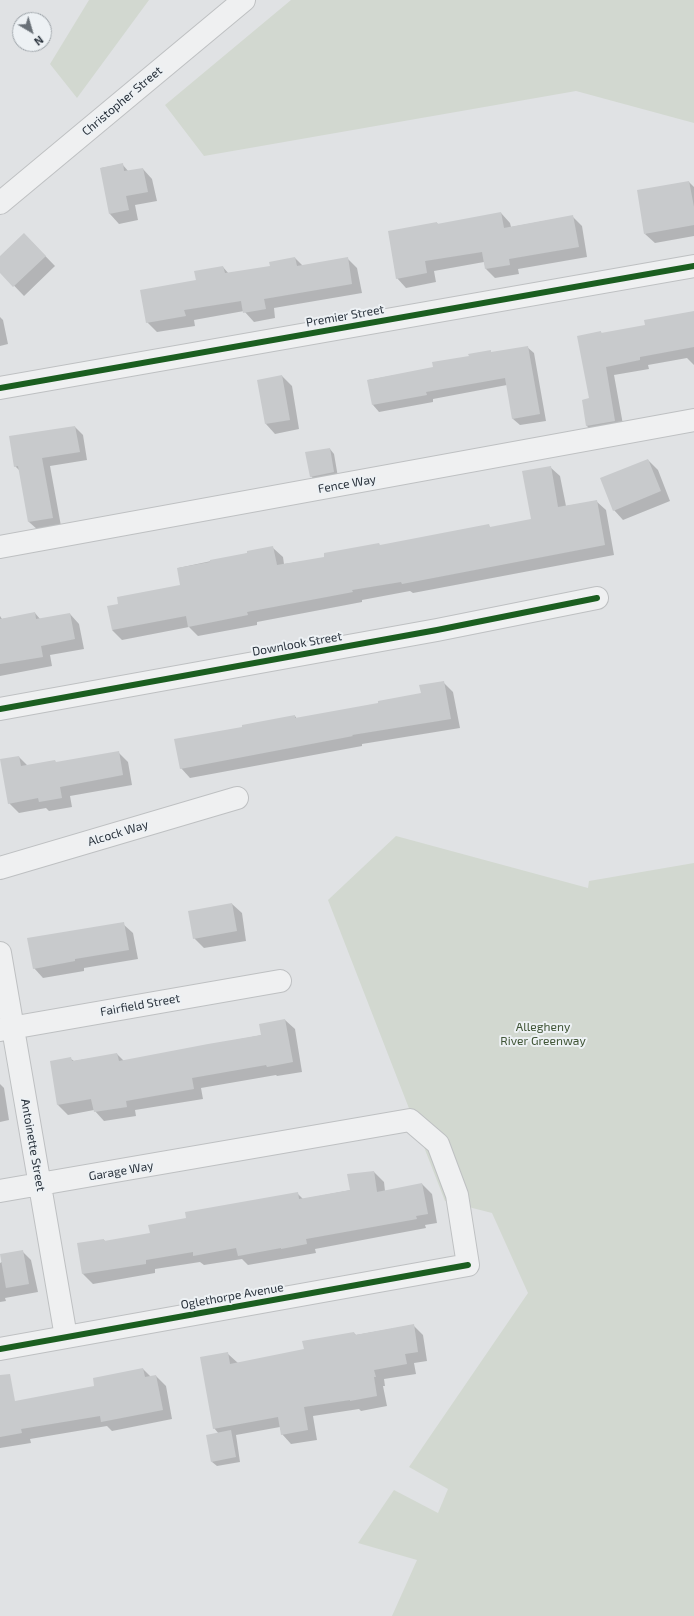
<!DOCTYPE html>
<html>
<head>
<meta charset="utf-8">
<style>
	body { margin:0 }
	#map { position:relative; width:694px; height:1616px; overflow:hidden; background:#e0e2e4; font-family:"Exo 2",sans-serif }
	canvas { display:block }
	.north { position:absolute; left:12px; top:12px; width:40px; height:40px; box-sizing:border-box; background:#edf1f4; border:1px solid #9fa5aa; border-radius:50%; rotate:142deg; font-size:11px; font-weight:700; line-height:16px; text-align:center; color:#29323c }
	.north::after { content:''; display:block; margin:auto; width:14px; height:18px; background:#697077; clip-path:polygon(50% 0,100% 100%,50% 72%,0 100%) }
</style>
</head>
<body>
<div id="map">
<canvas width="694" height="1616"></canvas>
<div class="north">N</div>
</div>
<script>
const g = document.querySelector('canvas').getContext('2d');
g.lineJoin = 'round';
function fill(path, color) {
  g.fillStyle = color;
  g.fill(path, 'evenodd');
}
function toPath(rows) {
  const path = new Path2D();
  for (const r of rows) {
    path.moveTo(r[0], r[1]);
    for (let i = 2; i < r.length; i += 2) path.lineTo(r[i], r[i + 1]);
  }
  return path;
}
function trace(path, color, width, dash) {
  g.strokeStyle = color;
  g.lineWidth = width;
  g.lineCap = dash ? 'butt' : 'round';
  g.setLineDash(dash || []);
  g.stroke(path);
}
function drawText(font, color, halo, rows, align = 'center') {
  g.font = font + ' "Exo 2",sans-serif';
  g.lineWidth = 4;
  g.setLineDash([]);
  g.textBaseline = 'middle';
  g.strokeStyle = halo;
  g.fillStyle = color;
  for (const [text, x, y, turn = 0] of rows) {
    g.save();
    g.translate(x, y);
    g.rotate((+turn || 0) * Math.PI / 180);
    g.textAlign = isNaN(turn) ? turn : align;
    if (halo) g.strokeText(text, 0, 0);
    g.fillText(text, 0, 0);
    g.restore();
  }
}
fill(toPath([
	[89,0,149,0,77,98,50,64],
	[291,0,694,0,694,123,576,91,204,156,165,105],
	[396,836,588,888,589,881,694,863,694,1616,392,1616,417,1560,358,1543,394,1490,438,1513,448,1489,409,1467,528,1293,492,1213,445,1201,328,900]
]), '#d2d8d0');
fill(toPath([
	[122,164,129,172,143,169,152,179,157,201,135,205,138,220,119,224,110,214,101,168],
	[689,182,694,187,694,236,655,243,645,234],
	[501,213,510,223,511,227,572,216,582,226,587,257,518,269,519,274,495,278,486,269,484,262,434,271,436,282,406,288,397,278,437,223,439,225],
	[24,234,55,266,24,296,0,271,0,257],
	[295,258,303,266,347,258,357,268,362,293,274,308,275,318,254,322,244,311,194,320,195,326,157,332,147,322,197,281,223,267,229,274,271,267],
	[694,312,694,365,687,358,648,365,649,369,614,375,624,430,596,435,587,426,583,400,590,399,601,332,602,334,646,326],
	[0,317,3,320,8,344,0,346],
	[527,347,534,353,546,421,520,425,513,419,507,385,433,399,433,402,379,412,373,405,368,380,434,368,490,351,492,353],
	[282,376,292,386,299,429,275,434,266,424],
	[75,427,83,435,87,460,50,466,61,526,38,530,29,522,20,471,15,466],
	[330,449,334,454,338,477,315,481,311,476],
	[648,460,658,470,670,501,623,520,614,510],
	[550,467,560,476,566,506,596,501,606,510,614,555,413,593,410,591,362,600,362,602,257,622,257,625,198,636,189,627,122,640,112,630,181,585,178,568,273,548,283,557,284,564,326,558,489,526,491,528,532,520],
	[35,613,40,619,70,614,79,624,84,649,50,655,52,666,0,676,0,616,2,619],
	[443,682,453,692,460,728,362,744,362,746,190,778,181,768,243,728,295,716,297,719,379,704,422,694],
	[118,752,128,762,132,785,70,796,72,807,49,811,46,808,19,813,9,803,19,757,28,766,57,763],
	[232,904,242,913,246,941,204,948,194,938],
	[123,924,133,933,138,959,84,968,84,971,43,978,34,968],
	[285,1020,295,1029,302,1072,277,1076,276,1075,201,1088,203,1099,135,1110,136,1116,104,1121,94,1110,68,1115,58,1105,51,1062,71,1059,74,1061,117,1054,124,1061,262,1035],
	[0,1084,4,1088,9,1120,0,1122],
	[374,1172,384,1182,385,1191,422,1184,432,1194,437,1223,425,1225,426,1228,315,1249,316,1253,248,1265,242,1259,204,1265,200,1262,155,1269,155,1273,93,1284,83,1274,78,1244,104,1240,106,1242,151,1234,188,1219,297,1193,303,1199,351,1190],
	[22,1251,31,1260,38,1292,5,1298,6,1301,0,1302,0,1263],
	[413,1325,423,1335,427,1361,414,1363,416,1374,384,1379,385,1386,383,1386,387,1406,361,1411,359,1409,313,1416,317,1440,291,1444,282,1434,280,1427,236,1435,240,1462,217,1466,212,1462,219,1434,214,1428,228,1354,238,1363,305,1350,354,1333,356,1335],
	[143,1369,151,1377,156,1376,166,1386,172,1419,112,1431,107,1426,30,1439,31,1443,0,1448,0,1396,8,1403,95,1387]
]), '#0003');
fill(toPath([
	[123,163,124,171,143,168,148,192,126,196,129,210,109,214,100,168],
	[689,181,694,207,694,225,644,234,637,190],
	[501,212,504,228,573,215,579,247,509,259,510,265,485,269,482,252,425,261,427,273,396,279,388,231,437,222,437,224],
	[24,233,46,256,13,287,0,273,0,256],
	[295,257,297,266,348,257,352,284,264,299,266,309,243,313,241,301,184,310,186,316,146,323,140,290,196,280,194,271,223,266,225,273,270,266,269,262],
	[694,311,694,347,640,357,640,360,606,367,615,421,586,426,582,400,589,398,577,336,601,331,601,333,645,325,644,320],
	[528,346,540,414,512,419,505,378,426,392,427,395,372,405,367,380,433,367,432,362,469,356,468,354,491,350,491,352],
	[282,375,290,420,265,424,257,380],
	[75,426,80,452,42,458,53,518,28,522,18,466,14,467,9,436],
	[330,448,334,472,310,477,305,452],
	[648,459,661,491,613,511,600,478],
	[551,466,558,507,597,500,605,545,402,584,401,582,352,590,353,592,247,612,248,615,188,627,186,616,112,630,107,606,118,604,117,597,180,585,177,568,210,562,210,560,247,553,247,551,273,546,277,565,324,557,324,553,379,543,380,545,489,524,490,527,531,519,522,471],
	[35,612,36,619,70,613,75,639,41,646,43,657,0,664,0,619],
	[444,681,451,719,352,735,353,736,180,769,174,739,242,727,242,725,295,715,295,718,378,703,378,701,421,693,419,685],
	[119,751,123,775,60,787,62,798,39,802,38,798,8,804,0,759,19,756,21,766,55,760,56,762],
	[232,903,237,931,193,939,188,911],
	[124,922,129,950,75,959,75,961,33,969,27,938],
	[285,1019,293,1062,267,1067,266,1065,192,1078,194,1089,126,1101,127,1107,94,1112,91,1099,57,1105,50,1061,71,1057,72,1061,117,1053,119,1061,208,1044,261,1035,259,1024],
	[374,1171,377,1192,422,1183,428,1214,416,1216,417,1219,306,1239,307,1244,281,1249,281,1248,238,1256,236,1248,193,1256,193,1252,146,1260,146,1264,82,1274,77,1243,104,1239,104,1241,150,1233,148,1225,186,1218,185,1212,298,1192,299,1199,350,1190,347,1174],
	[23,1250,29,1284,6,1288,0,1254],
	[414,1324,418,1352,405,1354,407,1364,374,1370,376,1377,374,1377,377,1396,350,1401,350,1400,304,1407,308,1430,281,1435,278,1417,213,1429,200,1357,228,1352,230,1364,304,1349,302,1341,354,1332,355,1335],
	[143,1368,145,1377,156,1375,163,1410,101,1422,100,1416,21,1429,22,1433,0,1437,0,1375,10,1374,15,1401,94,1386,93,1378],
	[231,1430,236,1457,211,1462,206,1435]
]), '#c8cacc');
const minor = toPath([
	[0,203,244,0],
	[0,388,694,266],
	[0,547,694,420],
	[0,709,437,630,597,598],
	[0,868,237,798],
	[0,953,66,1337],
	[0,1030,280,981],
	[0,1191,410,1120,438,1144,457,1195,468,1265,0,1349]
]);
trace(minor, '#bec0c2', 24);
trace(minor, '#eff0f1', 22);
trace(toPath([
	[0,388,694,266],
	[0,709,437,630,597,598],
	[0,1349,468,1265]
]), '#1b5e20', 6);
drawText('12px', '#29323c', '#edf1f4', [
	["Christopher Street",122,101,-40],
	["Premier Street",345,316,-10],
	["Fence Way",347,484,-10],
	["Downlook Street",297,644,-10],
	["Alcock Way",118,833,-17],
	["Fairfield Street",140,1005,-10],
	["Antoinette Street",33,1145,80],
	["Garage Way",121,1171,-10],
	["Oglethorpe Avenue",232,1296,-10]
]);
drawText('12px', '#415637', '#edf1f4', [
	["Allegheny",543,1027],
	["River Greenway",543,1041]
]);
</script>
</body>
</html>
